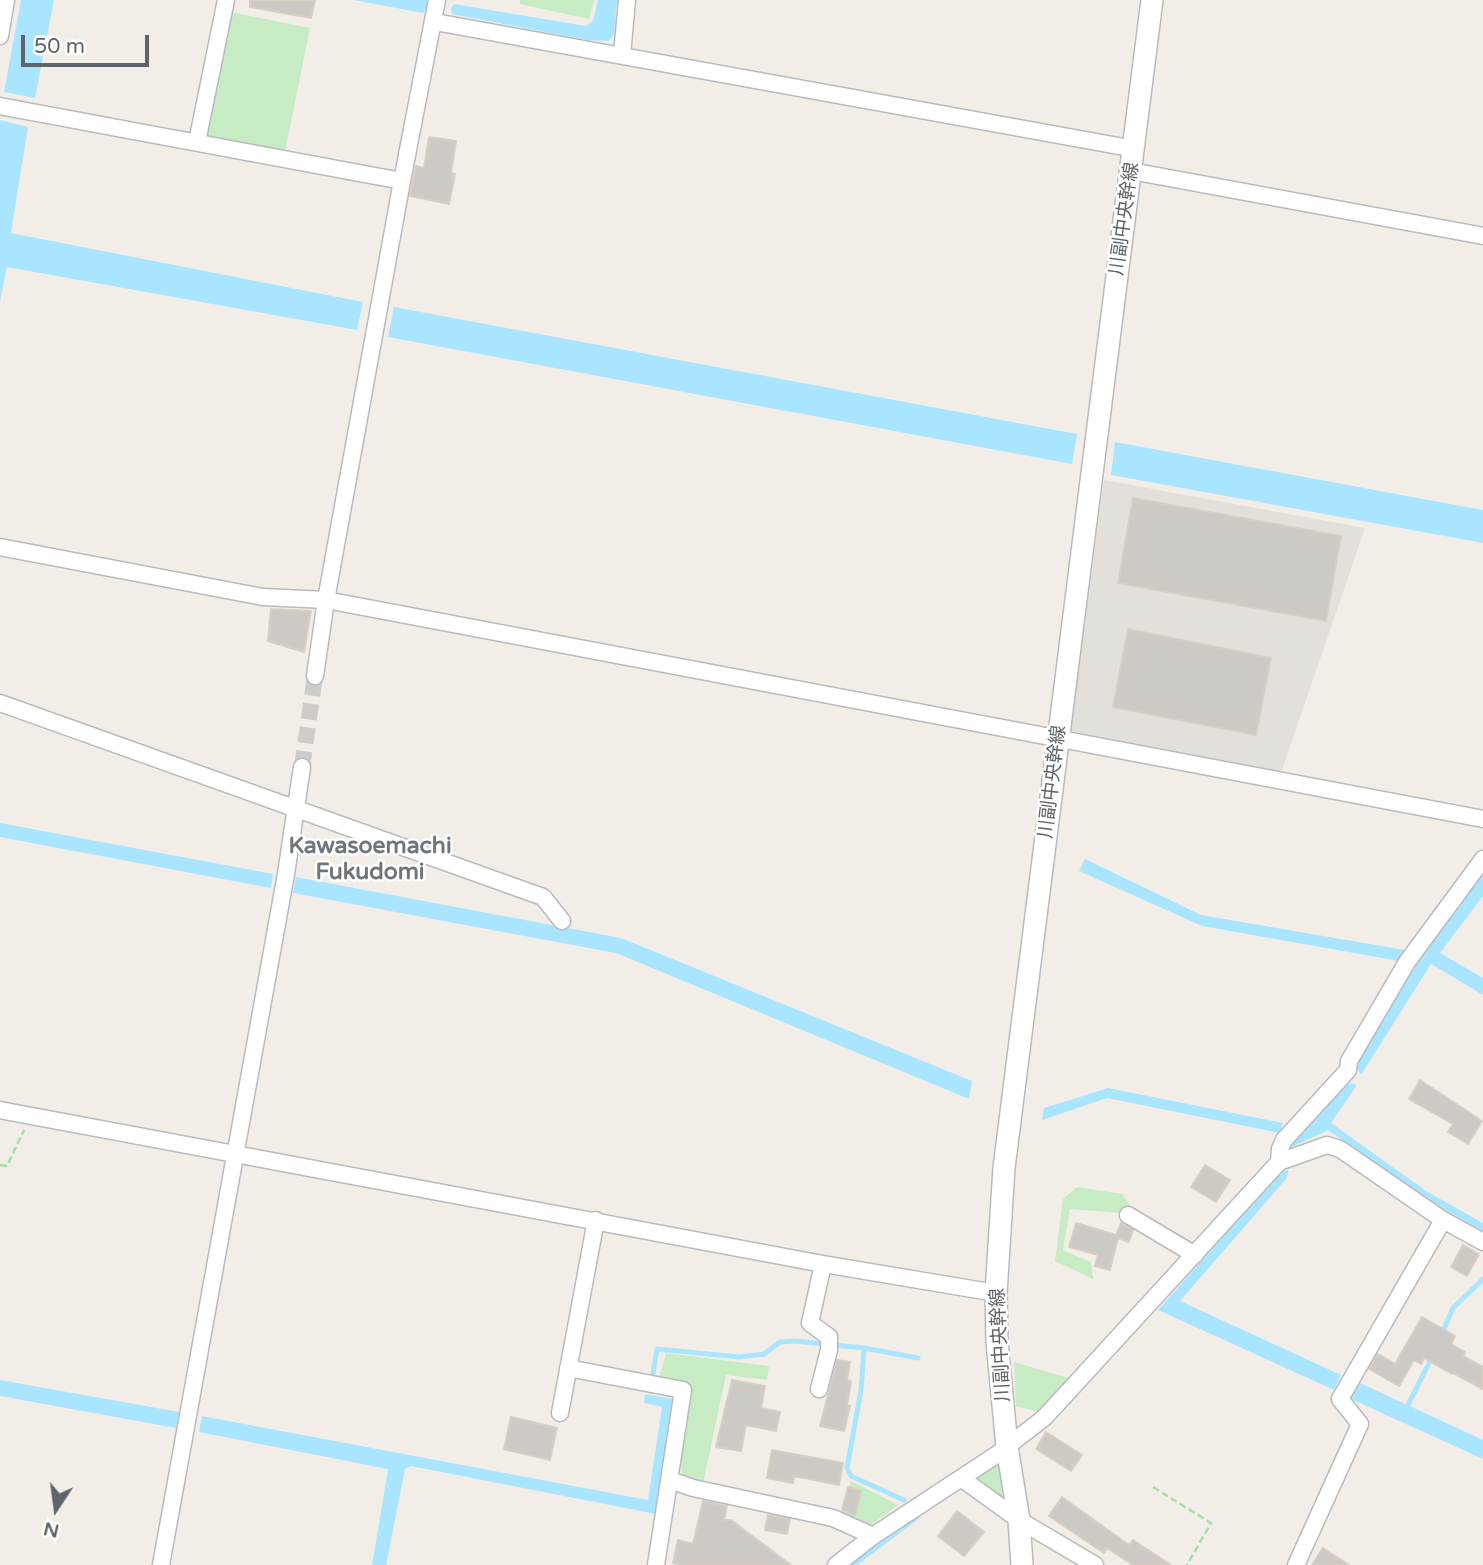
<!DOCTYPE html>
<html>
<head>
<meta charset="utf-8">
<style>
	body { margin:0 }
	#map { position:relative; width:1483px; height:1565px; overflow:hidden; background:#f2eee7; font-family:"Varela Round",sans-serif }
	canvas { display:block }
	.north { position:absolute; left:21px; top:1474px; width:70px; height:70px; -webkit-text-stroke:5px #fff; paint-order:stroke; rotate:193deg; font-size:19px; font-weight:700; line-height:28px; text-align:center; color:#5e6469 }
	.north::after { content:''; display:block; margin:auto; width:24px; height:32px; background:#5e6469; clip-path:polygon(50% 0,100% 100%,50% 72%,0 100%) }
	.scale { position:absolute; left:21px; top:35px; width:128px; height:32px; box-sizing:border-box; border:4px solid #5e6469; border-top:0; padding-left:9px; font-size:21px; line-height:24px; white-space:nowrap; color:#5e6469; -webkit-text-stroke:5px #fff; paint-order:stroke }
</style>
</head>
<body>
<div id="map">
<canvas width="1483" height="1565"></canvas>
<div class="north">N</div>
<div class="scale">50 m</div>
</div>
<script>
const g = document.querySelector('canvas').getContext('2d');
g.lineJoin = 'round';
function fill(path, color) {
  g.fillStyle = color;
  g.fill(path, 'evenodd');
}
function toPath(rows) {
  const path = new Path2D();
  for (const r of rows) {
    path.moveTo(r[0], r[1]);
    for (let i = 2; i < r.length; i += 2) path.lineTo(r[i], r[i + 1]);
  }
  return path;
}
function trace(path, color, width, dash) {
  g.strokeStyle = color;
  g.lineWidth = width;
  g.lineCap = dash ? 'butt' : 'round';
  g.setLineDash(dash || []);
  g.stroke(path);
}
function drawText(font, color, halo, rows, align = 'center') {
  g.font = font + ' "Varela Round","Noto Sans JP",sans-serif';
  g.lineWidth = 5;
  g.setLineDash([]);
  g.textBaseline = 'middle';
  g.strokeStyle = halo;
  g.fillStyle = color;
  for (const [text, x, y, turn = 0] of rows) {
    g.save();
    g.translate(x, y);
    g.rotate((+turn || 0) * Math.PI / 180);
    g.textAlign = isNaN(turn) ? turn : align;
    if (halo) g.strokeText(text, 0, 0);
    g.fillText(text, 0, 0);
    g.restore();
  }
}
fill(toPath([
	[1104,480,1365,528,1281,773,1070,734]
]), '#e3e0db');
fill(toPath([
	[520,0,594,0,589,19,520,4],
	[231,12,310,28,285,151,205,135],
	[1077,1187,1122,1194,1136,1214,1070,1209,1063,1250,1091,1262,1093,1279,1055,1261,1063,1199],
	[666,1353,769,1366,767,1380,726,1375,703,1484,683,1479,678,1448,690,1386,659,1379],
	[1014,1362,1068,1378,1038,1412,1016,1406],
	[998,1461,1003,1500,975,1481,975,1475],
	[851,1481,898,1505,871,1525,842,1515]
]), '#c7ebc2');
fill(toPath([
	[21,0,54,0,35,98,4,92],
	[354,0,427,0,428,5,423,13],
	[598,0,617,0,614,34,609,41,588,40,452,14,451,9,454,4,586,26,593,21],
	[0,120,28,127,11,233,363,302,357,330,7,267,0,301],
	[394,307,1077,434,1072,464,388,337],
	[1115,442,1483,510,1483,543,1111,475],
	[0,823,273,874,271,888,0,837],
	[1085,859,1201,915,1405,950,1399,961,1202,926,1079,871],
	[1483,874,1483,896,1440,953,1483,978,1483,995,1431,964,1361,1075,1355,1065,1421,957],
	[296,877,621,938,972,1081,969,1099,616,953,293,893],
	[1347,1082,1357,1085,1331,1123,1426,1191,1483,1223,1483,1232,1420,1195,1328,1130,1290,1148,1288,1145],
	[1108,1088,1283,1123,1280,1133,1107,1098,1042,1120,1044,1108],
	[1289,1170,1286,1179,1180,1301,1341,1375,1334,1390,1158,1310,1281,1171],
	[0,1380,179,1412,176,1428,0,1396],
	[1360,1383,1483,1440,1483,1459,1351,1399],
	[645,1394,672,1399,656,1514,411,1466,405,1469,386,1565,372,1565,388,1469,199,1432,202,1416,648,1500,662,1407,644,1403]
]), '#aae5ff');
trace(toPath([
	[1441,1336,1453,1308,1483,1279],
	[864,1348,861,1390,847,1468,851,1476,904,1500],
	[653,1374,657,1349,739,1357,764,1354,780,1342,795,1341,864,1348,918,1358],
	[1408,1405,1433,1355],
	[853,1565,917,1517]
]), '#aae5ff', 5);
const building = toPath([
	[250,0,315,0,311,18,250,7,250,0],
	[429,137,456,141,451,173,455,174,449,204,410,196,416,166,424,168,429,137],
	[1133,498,1341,536,1326,621,1118,583,1133,498],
	[271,609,311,611,304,652,268,641,271,609],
	[1128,629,1271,658,1256,735,1113,707,1128,629],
	[1420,1080,1482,1121,1468,1144,1448,1132,1453,1124,1409,1099,1420,1080],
	[1205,1165,1230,1180,1216,1202,1191,1187,1205,1165],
	[1076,1223,1116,1235,1121,1223,1133,1230,1129,1242,1118,1238,1110,1270,1095,1266,1098,1255,1069,1247,1076,1223],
	[1463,1245,1479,1254,1467,1276,1451,1267,1463,1245],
	[1422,1317,1455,1336,1451,1344,1465,1352,1463,1356,1483,1367,1483,1389,1453,1373,1452,1374,1424,1358,1421,1364,1414,1360,1399,1386,1369,1369,1378,1354,1395,1364,1422,1317],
	[837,1360,850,1362,847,1380,851,1381,847,1405,850,1406,844,1431,820,1426,837,1360],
	[732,1380,765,1386,761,1408,780,1412,776,1431,746,1425,741,1451,716,1447,732,1380],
	[511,1417,557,1428,550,1460,504,1449,511,1417],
	[1046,1432,1082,1455,1071,1471,1036,1449,1046,1432],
	[772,1450,843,1463,839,1485,794,1476,793,1483,767,1478,772,1450],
	[848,1487,861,1491,855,1515,842,1510,848,1487],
	[1062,1497,1129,1545,1133,1540,1171,1565,1133,1565,1107,1548,1104,1553,1049,1516,1062,1497],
	[703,1501,727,1506,724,1520,731,1520,791,1565,683,1565,673,1563,678,1540,693,1544,703,1501],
	[957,1511,984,1532,964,1556,938,1536,957,1511],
	[768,1515,790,1519,787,1534,765,1530,768,1515],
	[1323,1548,1349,1565,1312,1565,1323,1548]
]);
fill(building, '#cdc9c4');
trace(building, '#d8cfc4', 2);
trace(toPath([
	[302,767,315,676]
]), '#cdccc8', 16, [16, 8]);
const minor = toPath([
	[435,22,1135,149],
	[0,36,6,0],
	[622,55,627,0],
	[0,106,402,181],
	[197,142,226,0],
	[1131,171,1483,236],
	[0,547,263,597,326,600,1483,819],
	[315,676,326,600,402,181,437,0],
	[0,703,543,897,562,921],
	[0,1110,823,1264,996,1293],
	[1279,1162,1280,1149,1284,1140,1348,1070,1349,1061,1407,962,1483,859],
	[1128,1215,1195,1255],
	[568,1368,683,1390,656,1565],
	[819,1389,829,1350,829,1337,810,1323,823,1264],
	[560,1413,596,1220],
	[961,1478,1019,1520,1095,1565],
	[670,1480,693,1488,833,1518,873,1536],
	[161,1565,286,874,302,767],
	[836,1565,873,1536,996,1455,1044,1418,1279,1162,1327,1145,1340,1149,1443,1220,1483,1242],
	[1296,1565,1360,1424,1340,1399,1443,1220]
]);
const tertiary = toPath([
	[1022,1565,1019,1520,1007,1447,997,1342,996,1293,1004,1168,1152,0]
]);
trace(minor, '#b7bbbf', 19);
trace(tertiary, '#b7bbbf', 24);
trace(toPath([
	[0,1165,7,1166,24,1130],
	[1153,1487,1211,1523,1187,1565]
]), '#a3dfab', 2.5, [7, 3.5]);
trace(minor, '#fff', 16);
trace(tertiary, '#fff', 21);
drawText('19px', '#5e6469', '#fff', [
	["川副中央幹線",1125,219,-82],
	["川副中央幹線",1053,782,-83],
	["川副中央幹線",1001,1345,-93]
]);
drawText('bold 23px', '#6f767b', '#fff', [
	["Kawasoemachi",370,847],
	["Fukudomi",370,873]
]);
</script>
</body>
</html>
